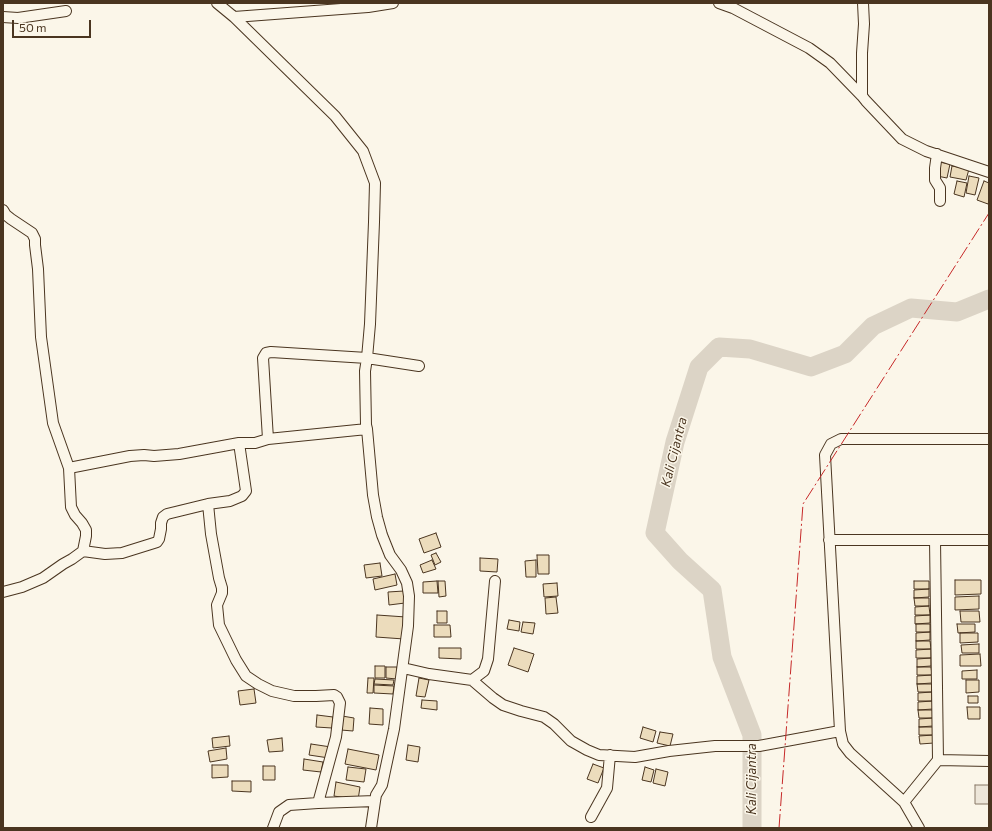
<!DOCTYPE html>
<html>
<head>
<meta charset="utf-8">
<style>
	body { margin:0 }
	#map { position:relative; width:992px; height:831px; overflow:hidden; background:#fbf6e9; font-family:Commissioner,sans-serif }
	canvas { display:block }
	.frame { position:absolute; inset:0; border:4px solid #4a3520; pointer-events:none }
	.scale { position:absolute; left:12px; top:20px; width:79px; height:18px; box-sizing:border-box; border:2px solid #4a3520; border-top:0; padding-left:5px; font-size:12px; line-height:14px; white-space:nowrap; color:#4a3520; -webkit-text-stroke:3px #fbf6e9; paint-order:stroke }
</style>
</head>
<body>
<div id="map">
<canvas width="992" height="831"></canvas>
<div class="frame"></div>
<div class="scale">50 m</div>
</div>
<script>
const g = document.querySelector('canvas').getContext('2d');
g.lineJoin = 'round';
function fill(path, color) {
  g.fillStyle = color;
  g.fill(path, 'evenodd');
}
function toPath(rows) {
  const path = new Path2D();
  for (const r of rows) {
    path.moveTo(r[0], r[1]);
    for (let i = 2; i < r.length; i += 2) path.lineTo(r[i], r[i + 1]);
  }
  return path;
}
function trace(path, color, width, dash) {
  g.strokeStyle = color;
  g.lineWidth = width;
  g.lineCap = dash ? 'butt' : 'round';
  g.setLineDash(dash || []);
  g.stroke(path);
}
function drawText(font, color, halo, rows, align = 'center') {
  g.font = font + ' Commissioner,sans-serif';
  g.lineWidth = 3;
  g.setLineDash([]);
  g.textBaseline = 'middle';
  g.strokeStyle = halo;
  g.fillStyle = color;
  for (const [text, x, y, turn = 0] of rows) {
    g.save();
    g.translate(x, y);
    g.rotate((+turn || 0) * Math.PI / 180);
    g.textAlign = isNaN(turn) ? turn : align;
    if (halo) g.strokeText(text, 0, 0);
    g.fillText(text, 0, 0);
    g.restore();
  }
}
const green = toPath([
	[975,785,989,785,989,804,975,804,975,785]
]);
fill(green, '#ede6d9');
trace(green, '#887966', 1);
trace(toPath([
	[752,828,752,735,722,657,712,590,680,561,655,533,675,442,699,367,719,347,750,349,811,367,845,354,873,326,911,308,957,312,989,299]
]), '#dcd4c6', 19);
const building = toPath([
	[939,162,950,164,947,178,937,176,939,162],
	[952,166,969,169,966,180,950,177,952,166],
	[969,176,979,178,975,195,966,193,969,176],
	[957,181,967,183,964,197,954,194,957,181],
	[984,181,989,183,989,201,988,204,977,200,984,181],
	[436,533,441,547,424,553,419,539,436,533],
	[436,553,441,562,435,565,431,555,436,553],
	[537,555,549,555,549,574,538,574,537,555],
	[480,558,498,559,497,572,480,571,480,558],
	[432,560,436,569,423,573,420,565,432,560],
	[536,560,536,577,526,577,525,561,536,560],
	[380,563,382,576,366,578,364,565,380,563],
	[395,574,397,585,375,590,373,579,395,574],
	[955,580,981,580,981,594,955,595,955,580],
	[437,581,438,593,423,593,423,582,437,581],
	[438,581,445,581,446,596,439,597,438,581],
	[914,581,929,581,929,589,914,589,914,581],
	[557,583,558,596,544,597,543,584,557,583],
	[929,589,929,597,914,598,914,590,929,589],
	[404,591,405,603,389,605,388,592,404,591],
	[979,596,979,609,955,610,955,597,979,596],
	[556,597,558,613,546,614,545,598,556,597],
	[914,598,929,598,929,606,915,606,914,598],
	[929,606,930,615,915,615,915,607,929,606],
	[437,611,447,611,447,623,437,623,437,611],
	[960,611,979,611,980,622,961,622,960,611],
	[377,615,406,617,404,639,376,637,377,615],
	[930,615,930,623,915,624,915,616,930,615],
	[509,620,520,622,519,631,507,629,509,620],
	[523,622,535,623,533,634,521,632,523,622],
	[916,624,930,624,930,632,916,632,916,624],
	[957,624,975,624,975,632,958,633,957,624],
	[434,625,450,625,451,637,434,637,434,625],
	[930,632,930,640,916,641,916,633,930,632],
	[960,633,978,633,978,642,960,643,960,633],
	[916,641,930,641,931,649,916,649,916,641],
	[979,644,979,653,962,653,961,645,979,644],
	[439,648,461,648,461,659,439,658,439,648],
	[514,648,534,654,528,672,508,665,514,648],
	[931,649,931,658,916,658,916,650,931,649],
	[980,654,981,666,960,666,960,655,980,654],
	[931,658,931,666,917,667,917,659,931,658],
	[375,666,385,666,385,678,375,678,375,666],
	[386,667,397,667,397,679,386,678,386,667],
	[917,667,931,667,932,675,917,675,917,667],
	[977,670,977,679,962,679,962,671,977,670],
	[932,675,932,683,917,684,917,676,932,675],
	[368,678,374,678,373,693,367,693,368,678],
	[419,678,429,680,425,697,416,696,419,678],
	[375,679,394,680,393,685,374,684,375,679],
	[966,680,979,680,979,692,966,693,966,680],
	[917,684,932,684,932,692,918,692,917,684],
	[374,685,394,686,393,694,374,693,374,685],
	[254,689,256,703,240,705,238,691,254,689],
	[932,692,932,701,918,701,918,693,932,692],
	[968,696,978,696,978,703,968,703,968,696],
	[422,700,437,701,437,710,421,708,422,700],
	[933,701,933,709,918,710,918,702,933,701],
	[967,707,980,707,980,719,968,719,967,707],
	[370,708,383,709,383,725,369,724,370,708],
	[918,710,933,710,933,718,919,718,918,710],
	[317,715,333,717,332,728,316,727,317,715],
	[342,716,354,718,353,731,341,730,342,716],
	[933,718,933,726,919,727,919,719,933,718],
	[643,727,656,731,653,742,640,738,643,727],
	[919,727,933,727,934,735,919,735,919,727],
	[660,732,673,734,670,746,657,743,660,732],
	[934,735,934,743,920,744,919,736,934,735],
	[229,736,230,746,213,748,212,738,229,736],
	[282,738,283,751,269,752,267,740,282,738],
	[311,744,331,747,329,758,309,755,311,744],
	[408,745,420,747,418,762,406,760,408,745],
	[226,748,227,759,210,762,208,751,226,748],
	[348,749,379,755,376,770,345,764,348,749],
	[304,759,323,762,321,772,303,770,304,759],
	[593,764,604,768,598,783,587,779,593,764],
	[212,765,228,765,228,777,212,778,212,765],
	[263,766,275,766,275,780,263,780,263,766],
	[348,767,366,769,364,782,346,780,348,767],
	[645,767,654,770,651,782,642,780,645,767],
	[656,769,668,772,665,786,653,783,656,769],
	[232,781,251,781,251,792,232,791,232,781],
	[336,782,360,787,358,800,334,796,336,782]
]);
fill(building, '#ecdcbc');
trace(building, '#4a3520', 1);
const minor = toPath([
	[217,3,234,17,335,116,363,151,375,183,374,222,370,324,367,358,365,371,366,425,367,429,373,495,377,517,382,535,390,555,401,570,407,583,409,596,408,626,394,729,382,785,376,795,375,801,318,803,289,805,279,812,273,828],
	[719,3,733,8,809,48,830,63,862,96,866,101,902,139,926,151,989,172],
	[3,17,18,18,66,11],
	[234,17,368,7,393,3],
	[862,96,862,53,864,24,863,3],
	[937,154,935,168,935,180,940,188,940,201],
	[3,210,6,215,11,219,32,233,35,239,35,245,38,269,41,337,53,423,69,468,71,507,75,515,82,523,86,530,86,536,83,551],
	[268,439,367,429],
	[69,468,130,456,144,455,154,456,179,454,239,443,255,443,268,439,263,358,266,353,271,352,367,358,419,366],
	[208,504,211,534,219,578,222,588,222,593,217,605,219,625,236,660,246,676,258,684,272,691,294,696,316,696,334,695,337,697,340,703,336,737,318,803],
	[829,540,989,540],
	[3,592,22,587,43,578,63,564,72,559,83,551,105,554,122,553,154,543,157,542,159,539,161,529,161,523,163,517,167,514,208,504,230,501,242,496,246,491,239,443],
	[403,668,429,674,472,680,493,698,503,705,521,711,544,717,554,724,571,741,587,750,599,755,635,757,669,751,715,746,759,746,840,731],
	[472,680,484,671,488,659,495,581],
	[938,760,989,761],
	[904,802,938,760,935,540],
	[591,817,607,788,610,755],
	[371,828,375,801],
	[919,828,904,802,850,753,843,744,840,731,825,455,831,444,841,439,989,439]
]);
trace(minor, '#4a3520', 12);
trace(minor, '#fbf6e9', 10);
trace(toPath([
	[779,828,803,504,989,213]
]), '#c62828', 1, [14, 3, 2, 3]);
drawText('italic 13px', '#4a3520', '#fbf6e9', [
	["Kali Cijantra",674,452,-76],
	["Kali Cijantra",752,779,-90]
]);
</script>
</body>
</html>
